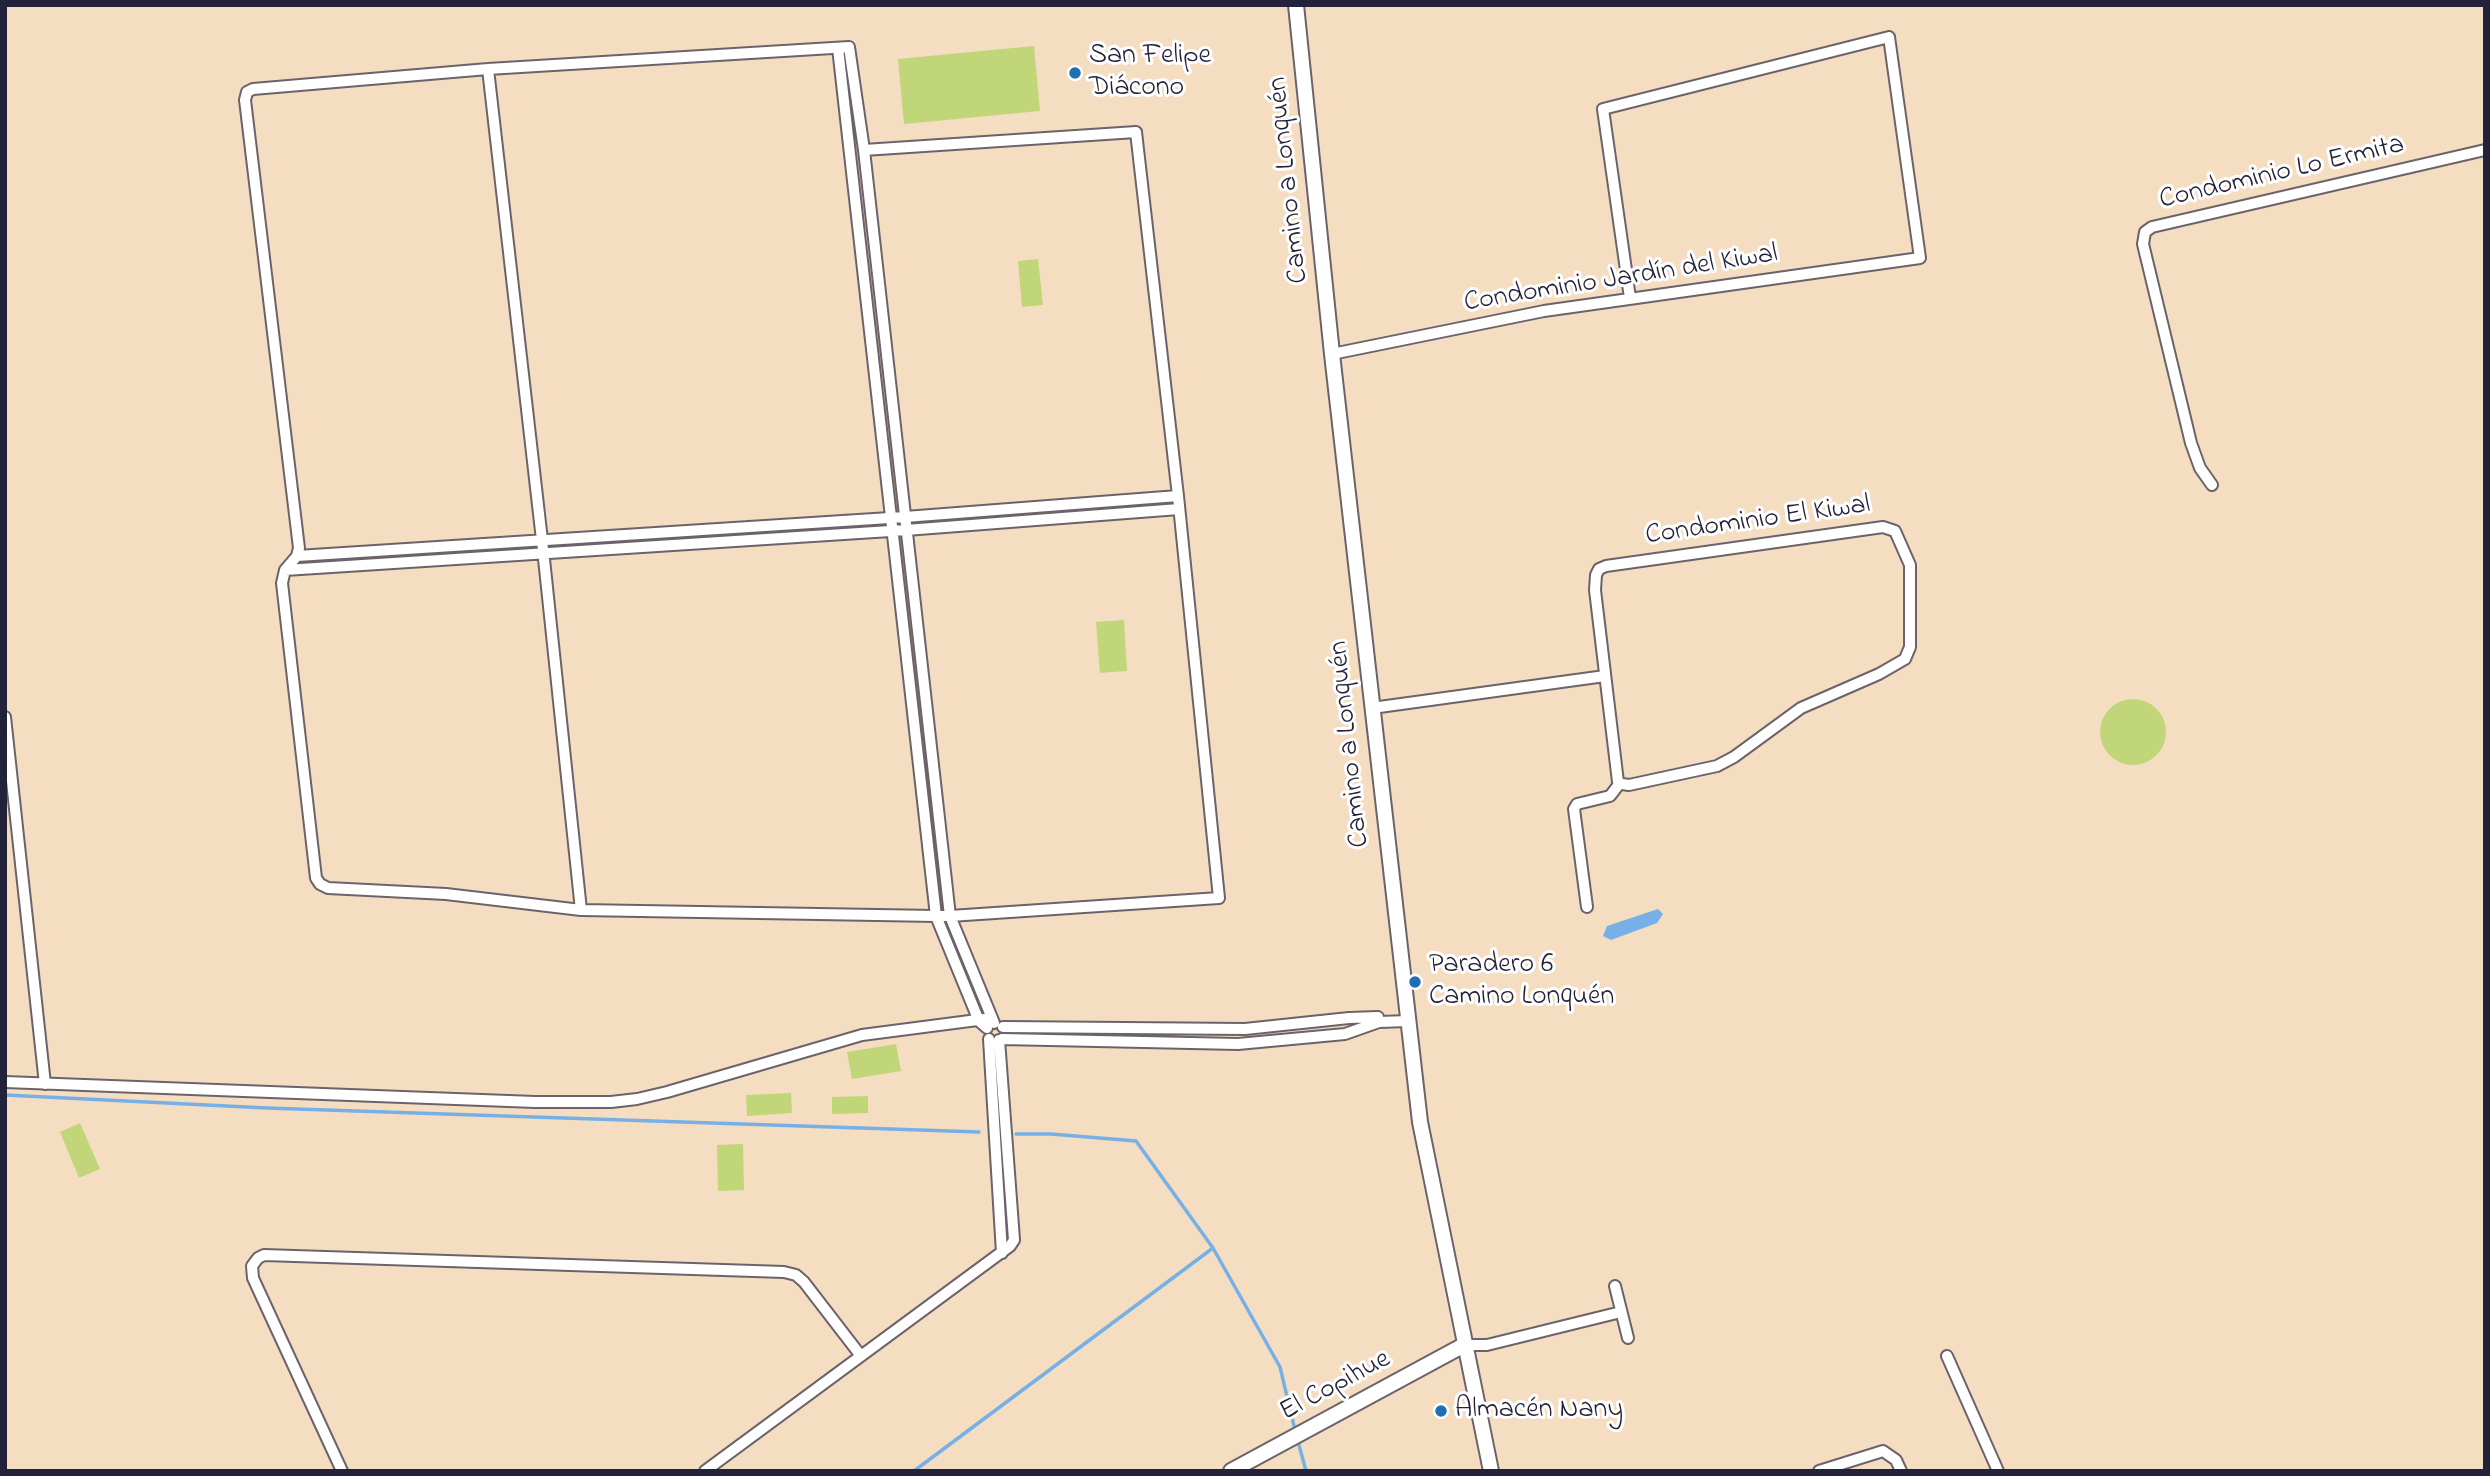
<!DOCTYPE html>
<html>
<head>
<meta charset="utf-8">
<style>
	body { margin:0 }
	#map { position:relative; width:2490px; height:1476px; overflow:hidden; background:#f5ddc2; font-family:"Indie Flower",sans-serif }
	canvas { display:block }
	.frame { position:absolute; inset:0; border:7px solid #22223b; pointer-events:none }
</style>
</head>
<body>
<div id="map">
<canvas width="2490" height="1476"></canvas>
<div class="frame"></div>
</div>
<script>
const g = document.querySelector('canvas').getContext('2d');
g.lineJoin = 'round';
function fill(path, color) {
  g.fillStyle = color;
  g.fill(path, 'evenodd');
}
function toPath(rows) {
  const path = new Path2D();
  for (const r of rows) {
    if (r.length === 3) {
      path.moveTo(r[0] + r[2], r[1]);
      path.arc(r[0], r[1], r[2], 0, 2 * Math.PI);
      continue;
    }
    path.moveTo(r[0], r[1]);
    for (let i = 2; i < r.length; i += 2) path.lineTo(r[i], r[i + 1]);
  }
  return path;
}
function trace(path, color, width, dash) {
  g.strokeStyle = color;
  g.lineWidth = width;
  g.lineCap = dash ? 'butt' : 'round';
  g.setLineDash(dash || []);
  g.stroke(path);
}
function drawText(font, color, halo, rows, align = 'center') {
  g.font = font + ' "Indie Flower",sans-serif';
  g.lineWidth = 6;
  g.setLineDash([]);
  g.textBaseline = 'middle';
  g.strokeStyle = halo;
  g.fillStyle = color;
  for (const [text, x, y, turn = 0] of rows) {
    g.save();
    g.translate(x, y);
    g.rotate((+turn || 0) * Math.PI / 180);
    g.textAlign = isNaN(turn) ? turn : align;
    if (halo) g.strokeText(text, 0, 0);
    g.fillText(text, 0, 0);
    g.restore();
  }
}
fill(toPath([
	[1034,46,1040,111,904,124,898,59],
	[1038,259,1043,305,1022,307,1018,261],
	[1124,620,1127,671,1100,673,1096,622],
	[2133,732,33],
	[896,1044,901,1071,852,1079,847,1052],
	[791,1093,792,1113,747,1116,746,1095],
	[868,1096,868,1113,832,1114,832,1097],
	[80,1123,100,1169,79,1178,60,1132],
	[743,1144,744,1190,718,1191,717,1145]
]), '#c0d679');
fill(toPath([
	[1658,909,1663,914,1657,923,1611,940,1603,936,1607,926]
]), '#76b0e6');
trace(toPath([
	[5,1095,267,1108,979,1132],
	[1016,1134,1051,1134,1136,1141,1213,1248,1280,1367,1294,1426],
	[1299,1445,1306,1471],
	[914,1471,1213,1248]
]), '#76b0e6', 3.5);
const minor = toPath([
	[838,48,936,916,979,1021,987,1028],
	[488,69,542,540,581,910],
	[864,150,1136,132,1178,496,1219,898,950,916,936,916,581,910,446,894,328,888,320,884,316,878,282,583,285,570,297,556,299,548,245,100,247,92,253,89,488,69,849,47,864,150,950,916,994,1023],
	[1332,354,1544,311,1920,258,1889,37,1603,109,1630,298],
	[2212,485,2200,468,2191,443,2143,244,2145,232,2152,227,2485,150],
	[1883,527,1895,531,1910,565,1910,647,1905,659,1879,674,1801,708,1734,757,1717,766,1629,785,1622,784,1618,782,1595,590,1596,575,1599,569,1606,566,1883,527],
	[297,556,905,517,1178,496],
	[285,570,906,530,1179,509],
	[1372,708,1605,676],
	[5,717,45,1084],
	[1587,907,1574,809,1577,804,1610,796,1620,783],
	[1003,1027,1245,1029,1349,1018,1378,1017],
	[989,1039,1002,1253],
	[1002,1039,1238,1044,1345,1034,1379,1022,1408,1021],
	[5,1082,535,1102,611,1102,637,1099,667,1092,862,1035,985,1019],
	[1615,1286,1628,1338],
	[1464,1345,1487,1345,1621,1312],
	[1947,1356,1998,1471],
	[342,1471,253,1278,252,1266,258,1258,264,1255,784,1272,796,1275,804,1282,861,1356],
	[705,1471,1010,1246,1014,1240,1013,1226,999,1040],
	[1819,1471,1883,1451,1896,1460,1901,1471]
]);
const major = toPath([
	[1296,5,1332,354,1420,1122,1491,1471],
	[1231,1471,1464,1345]
]);
trace(minor, '#6c636a', 14);
trace(major, '#6c636a', 18);
trace(minor, '#fff', 10);
trace(major, '#fff', 14);
for (const [x, y, r, color] of [
	[1075,73,7,"#1f6fb2"],
	[1415,982,7,"#1f6fb2"],
	[1441,1411,7,"#1f6fb2"]
]) {
  const dot = new Path2D();
  dot.arc(x, y, r, 0, 2 * Math.PI);
  g.fillStyle = color;
  g.fill(dot);
  trace(dot, '#fff', 2.5);
}
drawText('28px', '#22223b', '#fff', [
	["San Felipe",1089,57],
	["Diácono",1089,89],
	["Paradero 6",1429,966],
	["Camino Lonquén",1429,998],
	["Almacén Nany",1455,1411]
], 'left');
drawText('28px', '#22223b', '#fff', [
	["Condominio Lo Ermita",2282,174,-13],
	["Camino a Lonquén",1290,180,-96],
	["Condominio Jardín del Kiwal",1621,280,-9],
	["Condominio El Kiwal",1758,522,-8],
	["Camino a Lonquén",1351,744,-96],
	["El Copihue",1336,1387,-28]
]);
</script>
</body>
</html>
